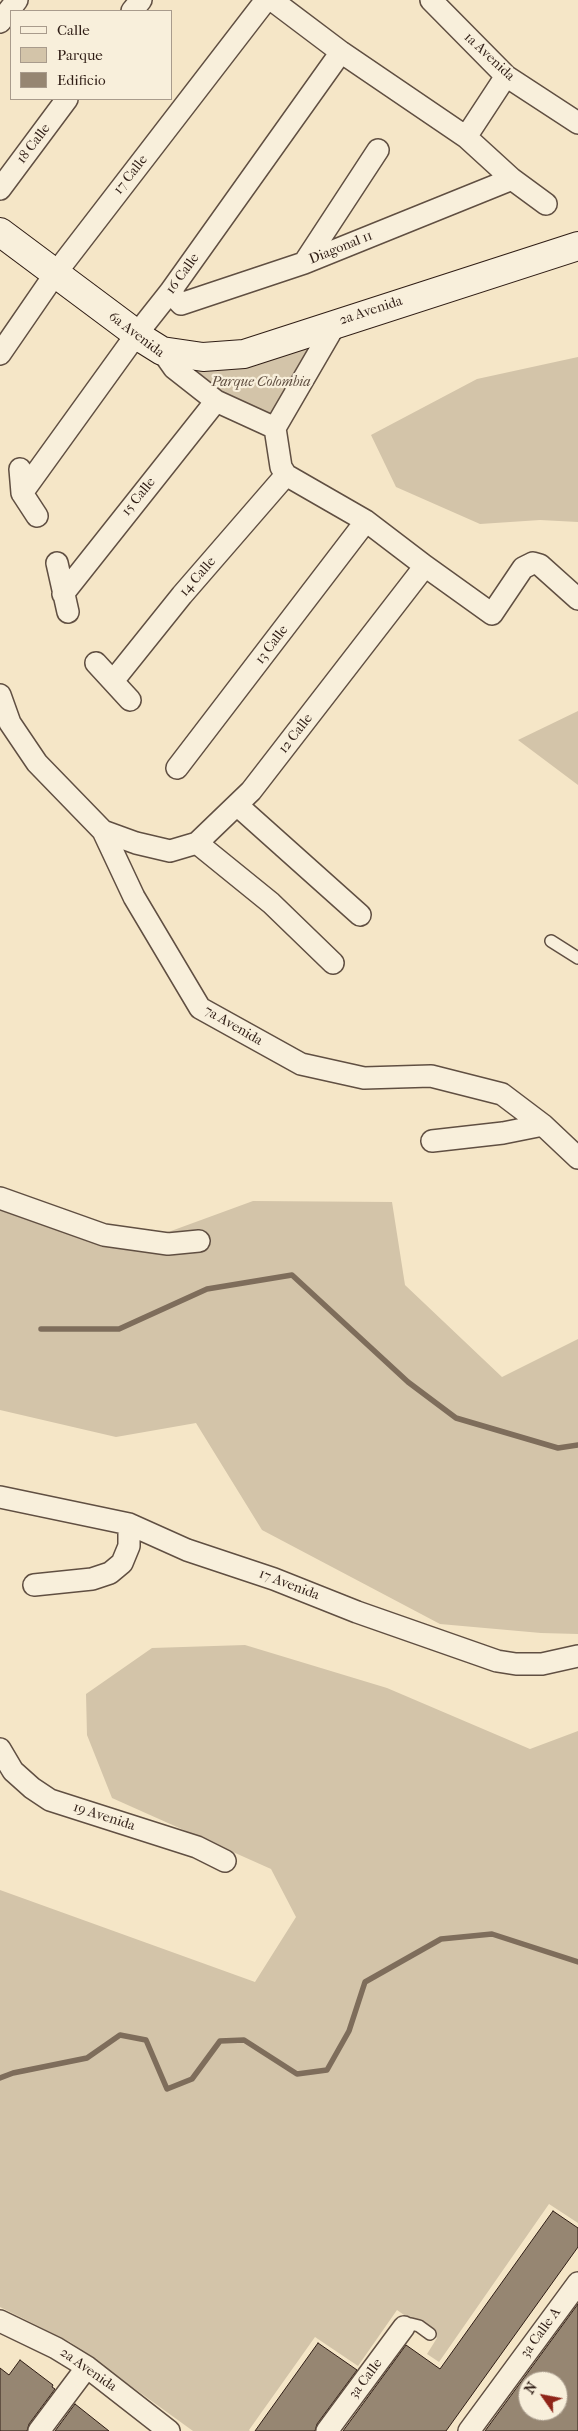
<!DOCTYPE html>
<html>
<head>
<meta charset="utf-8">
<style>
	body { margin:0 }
	#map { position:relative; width:578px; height:2431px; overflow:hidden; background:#f5e6c7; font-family:"IM FELL French Canon",serif }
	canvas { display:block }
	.legend { position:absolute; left:10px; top:10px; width:162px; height:90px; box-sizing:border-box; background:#f8efdb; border:1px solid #a89b8c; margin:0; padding:6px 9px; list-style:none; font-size:15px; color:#2f1d15 }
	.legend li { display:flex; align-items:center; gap:10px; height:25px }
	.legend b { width:25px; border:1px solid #a89b8c }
	.north { position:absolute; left:518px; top:2371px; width:50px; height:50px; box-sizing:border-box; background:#f8efdb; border:1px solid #a89b8c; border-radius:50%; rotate:303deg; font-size:14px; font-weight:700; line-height:20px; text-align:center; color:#2f1d15 }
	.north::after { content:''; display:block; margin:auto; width:18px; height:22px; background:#8f2418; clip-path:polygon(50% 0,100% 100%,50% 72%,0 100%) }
</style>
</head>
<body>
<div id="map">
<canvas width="578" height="2431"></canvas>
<ul class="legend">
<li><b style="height:6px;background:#f8efdb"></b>Calle</li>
<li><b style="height:14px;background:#d3c4a9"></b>Parque</li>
<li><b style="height:14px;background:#968672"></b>Edificio</li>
</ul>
<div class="north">N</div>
</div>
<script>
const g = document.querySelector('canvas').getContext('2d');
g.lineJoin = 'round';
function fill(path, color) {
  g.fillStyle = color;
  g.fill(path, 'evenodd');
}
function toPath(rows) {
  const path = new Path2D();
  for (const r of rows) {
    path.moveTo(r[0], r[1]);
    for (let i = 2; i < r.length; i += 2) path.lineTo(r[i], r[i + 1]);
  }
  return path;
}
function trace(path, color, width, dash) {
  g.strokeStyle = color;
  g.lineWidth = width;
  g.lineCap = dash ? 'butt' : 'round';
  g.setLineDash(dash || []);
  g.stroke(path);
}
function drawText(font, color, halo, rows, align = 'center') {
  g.font = font + ' "IM FELL French Canon",serif';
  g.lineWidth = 4.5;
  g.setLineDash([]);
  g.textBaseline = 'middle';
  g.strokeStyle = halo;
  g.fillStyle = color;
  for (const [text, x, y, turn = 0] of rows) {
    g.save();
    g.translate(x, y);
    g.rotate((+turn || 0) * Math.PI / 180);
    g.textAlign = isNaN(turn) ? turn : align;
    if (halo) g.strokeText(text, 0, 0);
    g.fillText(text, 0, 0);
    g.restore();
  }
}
fill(toPath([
	[331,324,275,428,177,371],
	[578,357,578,522,540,520,480,524,396,487,371,435,477,379],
	[578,711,578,785,518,740],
	[253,1201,392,1202,405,1285,502,1377,578,1339,578,1634,541,1633,440,1624,262,1530,196,1423,116,1437,0,1410,0,1206,141,1242],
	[245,1645,387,1688,530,1749,578,1731,578,2223,549,2204,439,2362,427,2354,437,2338,397,2310,358,2366,315,2337,249,2430,250,2431,193,2431,70,2342,0,2307,0,1890,255,1982,296,1917,271,1869,112,1798,87,1735,86,1694,152,1648]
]), '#d3c4a9');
trace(toPath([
	[41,1329,119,1329,207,1289,292,1275,408,1382,456,1418,558,1448,578,1445],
	[0,2078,13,2073,87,2058,120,2035,146,2040,167,2089,192,2079,220,2041,244,2040,297,2074,327,2070,349,2031,365,1982,441,1939,492,1934,578,1962]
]), '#7e6d5b', 5.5);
const building = toPath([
	[553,2211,578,2228,578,2247,446,2431,343,2431,406,2345,440,2369,553,2211],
	[578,2304,578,2431,485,2431,578,2304],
	[528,2381,558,2381,558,2411,528,2411,528,2381],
	[318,2343,357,2370,317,2424,315,2431,255,2431,318,2343],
	[20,2360,53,2385,52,2387,55,2389,29,2424,27,2431,0,2431,0,2368,9,2375,20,2360],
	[75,2404,109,2431,55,2431,75,2404]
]);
fill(building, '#968672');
trace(building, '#2f1d15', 1);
const service = toPath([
	[551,941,578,958],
	[404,2327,411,2324,419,2326,430,2334]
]);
const minor = toPath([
	[272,0,341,52,466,137,512,179,546,204],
	[431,0,506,76,578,123],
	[132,11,141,0],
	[0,22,17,0],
	[466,137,506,76],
	[0,189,67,99],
	[304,263,378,150],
	[170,292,181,304,304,263,512,179],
	[336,323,275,428,281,467,286,475,366,521,425,566],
	[162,351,174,368,216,401,275,428],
	[0,354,55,274,266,0],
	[20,469,22,493,37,516],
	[22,493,136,335,170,292,341,52],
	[57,563,68,612],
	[63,594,216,401],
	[96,663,130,700],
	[113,681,182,595,286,475],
	[0,695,10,723,37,763,103,831,134,897,200,1008,301,1064,364,1078,431,1076,502,1094,543,1125,578,1158],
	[177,768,366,521],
	[237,805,360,915],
	[103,831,136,843,170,851,197,843,251,791,425,566,492,614,523,568,533,563,540,565,578,599],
	[197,843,271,903,333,963],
	[432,1141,503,1133,543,1125],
	[0,1198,104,1235,168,1244,199,1241],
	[0,1497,129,1524,187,1550,274,1579,357,1612,497,1661,516,1664,542,1664,578,1656],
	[34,1585,92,1579,110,1573,122,1563,129,1546,129,1524],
	[0,1749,13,1771,32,1788,50,1800,197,1847,225,1861],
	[0,2321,56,2348,87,2367,169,2431],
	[39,2431,87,2367],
	[327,2431,404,2327],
	[469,2431,578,2283]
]);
const secondary = toPath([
	[0,232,146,341,162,351,203,357,244,354,578,246]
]);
trace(service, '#604f42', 14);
trace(minor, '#604f42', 24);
trace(secondary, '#2f1d15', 30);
trace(service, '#f8efdb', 11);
trace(minor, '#f8efdb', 21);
trace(secondary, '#f8efdb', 28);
drawText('14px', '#2f1d15', '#f8efdb', [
	["1a Avenida",489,57,43],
	["18 Calle",34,144,-53],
	["17 Calle",131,175,-52],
	["Diagonal 11",341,248,-22],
	["16 Calle",183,274,-54],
	["2a Avenida",371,311,-18],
	["6a Avenida",136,335,37],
	["15 Calle",139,497,-51],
	["14 Calle",198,577,-49],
	["13 Calle",272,645,-53],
	["12 Calle",296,734,-52],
	["7a Avenida",233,1026,30],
	["17 Avenida",289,1585,21],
	["19 Avenida",104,1817,18],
	["3a Calle A",541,2333,-54],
	["2a Avenida",88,2370,35],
	["3a Calle",366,2379,-53]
]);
drawText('italic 14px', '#604f41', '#f8efdb', [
	["Parque Colombia",261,383]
]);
</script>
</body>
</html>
